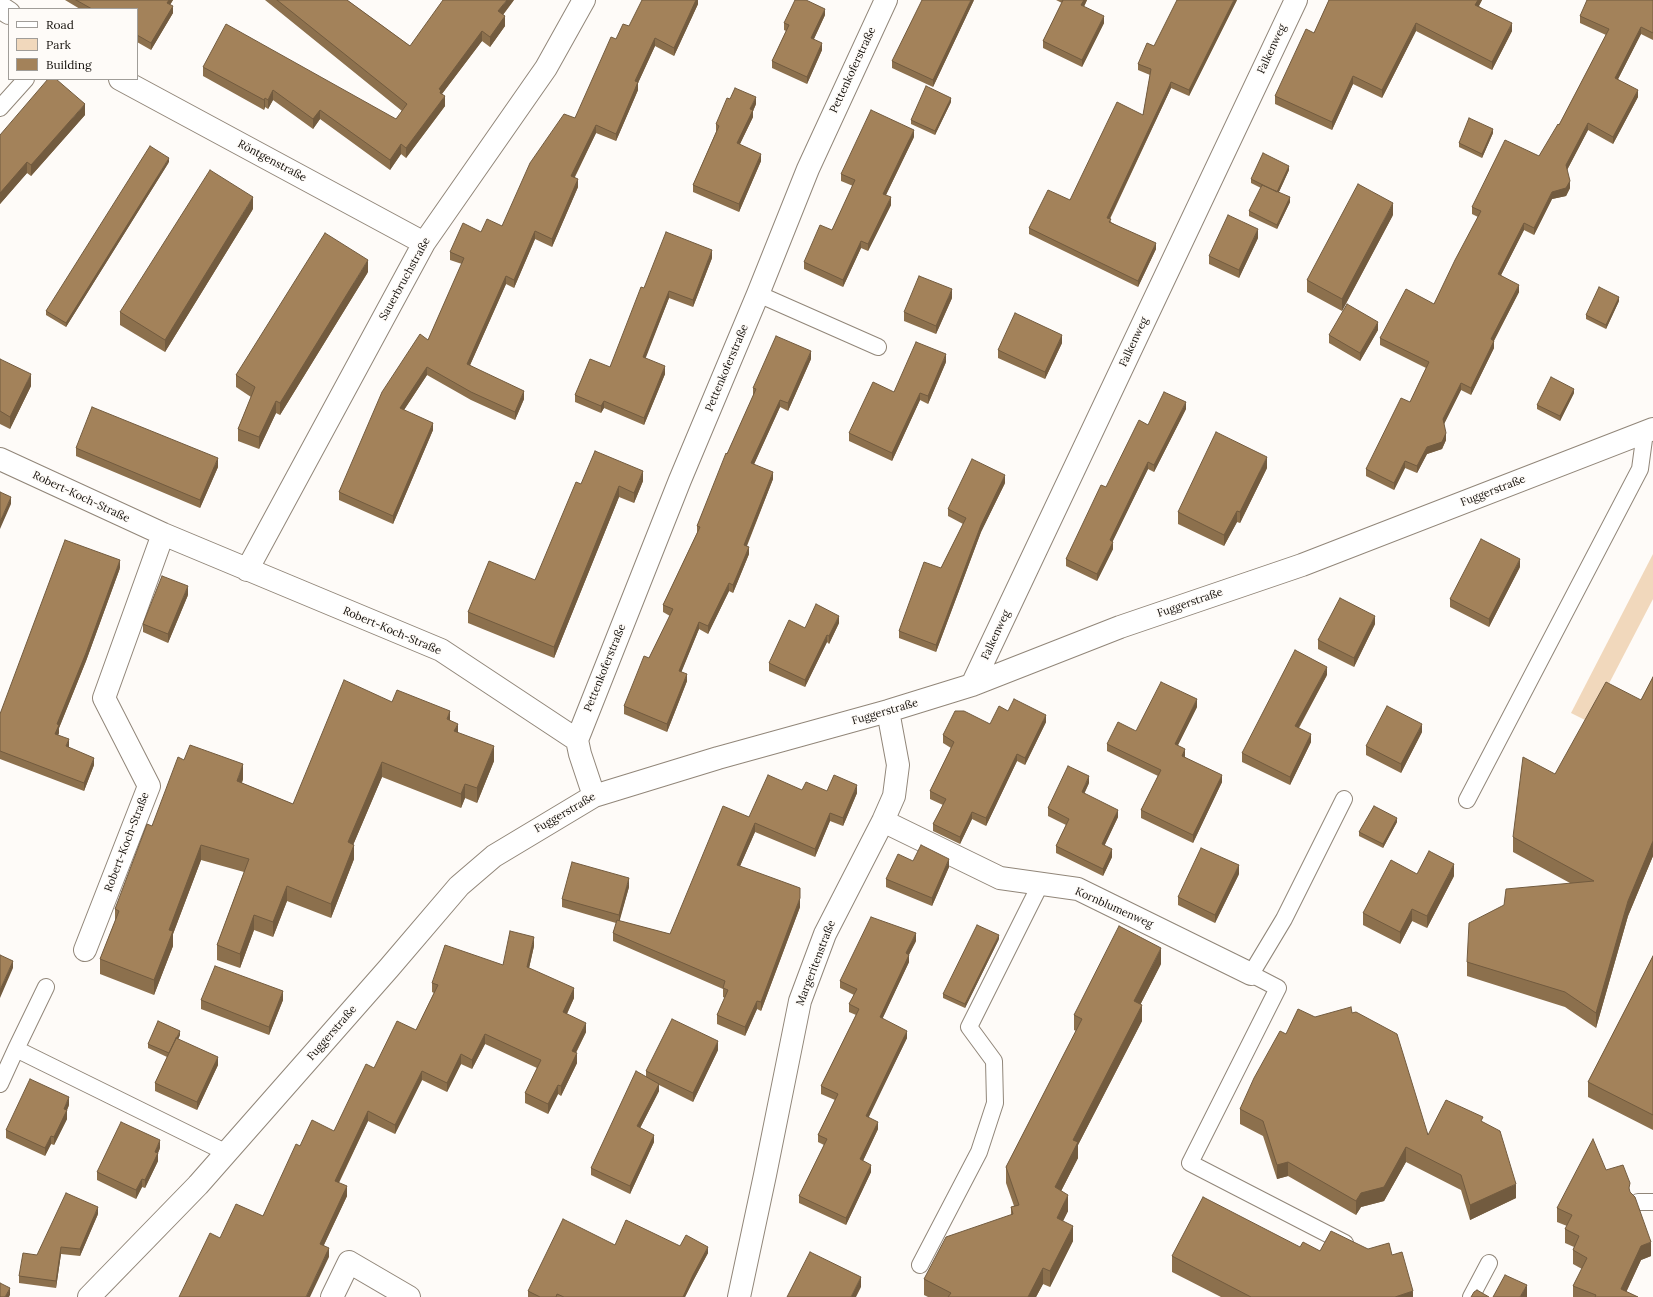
<!DOCTYPE html>
<html>
<head>
<meta charset="utf-8">
<style>
	body { margin:0 }
	#map { position:relative; width:1653px; height:1297px; overflow:hidden; background:#fefbf8; font-family:Lora,serif }
	canvas { display:block }
	.legend { position:absolute; left:8px; top:8px; width:130px; height:72px; box-sizing:border-box; background:#fefbf8; border:1px solid #a09d99; margin:0; padding:5px 7px; list-style:none; font-size:12px; color:#130f0a }
	.legend li { display:flex; align-items:center; gap:8px; height:20px }
	.legend b { width:20px; border:1px solid #a09d99 }
</style>
</head>
<body>
<div id="map">
<canvas width="1653" height="1297"></canvas>
<ul class="legend">
<li><b style="height:5px;background:#fff"></b>Road</li>
<li><b style="height:11px;background:#f1d8bc"></b>Park</li>
<li><b style="height:11px;background:#a3825a"></b>Building</li>
</ul>
</div>
<script>
const g = document.querySelector('canvas').getContext('2d');
g.lineJoin = 'round';
function fill(path, color) {
  g.fillStyle = color;
  g.fill(path, 'evenodd');
}
function toPath(rows) {
  const path = new Path2D();
  for (const r of rows) {
    path.moveTo(r[0], r[1]);
    for (let i = 2; i < r.length; i += 2) path.lineTo(r[i], r[i + 1]);
  }
  return path;
}
function trace(path, color, width, dash) {
  g.strokeStyle = color;
  g.lineWidth = width;
  g.lineCap = dash ? 'butt' : 'round';
  g.setLineDash(dash || []);
  g.stroke(path);
}
function drawText(font, color, halo, rows, align = 'center') {
  g.font = font + ' Lora,serif';
  g.lineWidth = 3;
  g.setLineDash([]);
  g.textBaseline = 'middle';
  g.strokeStyle = halo;
  g.fillStyle = color;
  for (const [text, x, y, turn = 0] of rows) {
    g.save();
    g.translate(x, y);
    g.rotate((+turn || 0) * Math.PI / 180);
    g.textAlign = isNaN(turn) ? turn : align;
    if (halo) g.strokeText(text, 0, 0);
    g.fillText(text, 0, 0);
    g.restore();
  }
}
fill(toPath([
	[1653,554,1653,599,1589,722,1571,713]
]), '#f1d8bc');
const service = toPath([
	[0,108,26,79],
	[758,294,878,347],
	[1344,799,1284,919,1251,974,1278,988,1190,1163,1345,1243],
	[1467,800,1640,469,1645,432],
	[16,1049,46,987],
	[0,1084,16,1049,227,1153],
	[1638,1202,1653,1202],
	[920,1265,979,1152,995,1103,994,1061,969,1027,1040,885],
	[1471,1297,1489,1263]
]);
const minor = toPath([
	[0,7,9,13],
	[120,79,424,243],
	[0,459,163,534,441,650,577,740,580,754,594,796],
	[247,570,424,243,546,68,584,0],
	[972,685,1296,0],
	[577,740,680,480,758,294,808,169,886,0],
	[883,821,1000,878,1078,889,1251,974],
	[85,950,149,786,104,698,163,534],
	[89,1297,198,1185,389,968,459,886,494,856,594,796,718,758,888,711,972,685,1120,627,1302,565,1653,429],
	[332,1297,349,1262,409,1297],
	[739,1297,765,1175,800,1001,825,934,883,821,894,796,898,765,888,711]
]);
trace(service, '#918679', 18);
trace(minor, '#918679', 24);
trace(service, '#fff', 16);
trace(minor, '#fff', 22);
fill(toPath([
	[65,0,173,0,170,5,173,13,151,50,137,42,137,9,80,9],
	[265,0,347,0,410,46,514,0,503,15,505,26,490,47,482,41,442,94,445,106,406,158,401,154,390,170,320,119,313,129,273,100,268,109,265,107,264,110,203,76,203,67,396,119,402,111],
	[698,0,698,4,674,56,655,46,638,83,638,90,616,141,596,133,575,177,578,187,552,247,535,239,514,288,506,284,470,365,524,399,515,420,471,400,427,375,404,410,433,430,393,524,339,500,339,492,428,340,462,264,450,260,450,252,481,232,502,226,575,118,616,39,629,26],
	[974,0,933,87,892,68,892,61],
	[1056,0,1087,0,1084,7,1104,23,1082,67,1043,48,1043,41,1062,3],
	[1237,0,1189,96,1171,88,1110,219,1111,222,1156,249,1138,287,1029,234,1029,228,1070,200,1143,115,1150,75,1138,70,1138,64,1154,46],
	[1329,0,1482,0,1479,6,1512,31,1492,70,1416,31,1382,98,1353,84,1332,130,1275,104,1275,96,1314,33],
	[1653,0,1653,40,1641,34,1618,79,1638,97,1613,144,1588,130,1567,170,1570,188,1566,196,1552,199,1534,235,1524,230,1501,275,1519,292,1494,341,1494,348,1471,395,1461,390,1444,424,1446,440,1442,449,1427,454,1417,473,1405,468,1394,490,1366,476,1366,469,1410,402,1426,368,1380,345,1380,338,1434,304,1478,217,1472,214,1472,207,1539,156,1559,125,1606,35,1580,23,1580,16],
	[825,15,814,39,822,50,807,84,772,68,772,61,786,31,784,30,784,23],
	[951,102,935,135,911,124,911,120],
	[756,104,753,111,753,117,740,144,761,161,739,212,693,192,693,185,716,132,716,124],
	[85,115,31,176,27,173,0,204,0,135],
	[1493,133,1482,158,1459,147,1459,143],
	[914,137,886,195,891,205,868,251,861,248,843,287,804,269,804,262,832,230,853,186,841,181,841,174],
	[169,162,66,327,46,315,46,311],
	[1289,170,1279,192,1290,202,1277,229,1249,216,1249,211,1261,188,1251,183,1251,179],
	[253,209,165,352,120,325,120,312],
	[1393,215,1342,311,1307,292,1307,280],
	[1258,238,1239,278,1209,264,1209,256],
	[712,258,693,307,669,298,645,358,665,374,644,425,604,408,601,413,575,402,575,395,610,367,644,288],
	[368,272,280,415,276,413,259,449,238,441,238,429,251,397,236,387,236,375],
	[952,298,936,334,904,321,904,312],
	[1619,301,1606,329,1586,319,1586,315],
	[1378,330,1360,361,1329,343,1329,335],
	[1062,343,1045,379,998,358,998,350],
	[0,359,31,386,10,429,0,424],
	[811,359,788,411,780,407,754,464,773,479,747,546,749,554,733,593,729,591,708,634,699,629,681,672,687,681,667,732,624,714,624,706,649,658,670,616,663,612,663,605,697,533,697,526,727,454,753,396,753,388],
	[946,362,928,404,920,400,892,461,849,441,849,433,894,392],
	[1574,393,1560,421,1537,409,1537,405],
	[1186,409,1154,472,1148,469,1112,542,1113,549,1097,581,1066,566,1066,559,1106,487,1148,425],
	[76,448,218,467,200,508,76,456],
	[1267,468,1240,523,1237,522,1224,546,1178,524,1178,512],
	[643,481,634,503,619,497,554,658,468,623,468,612,535,580,581,484],
	[1005,483,981,532,936,652,899,638,899,631,941,568,963,524,948,516,948,509],
	[1520,567,1489,627,1450,607,1450,599],
	[120,568,86,661,59,728,59,733,58,735,68,747,94,765,84,791,0,759,0,714],
	[188,595,168,643,143,632,143,624],
	[839,623,829,644,827,642,805,687,769,671,769,663,805,628],
	[1375,624,1354,667,1318,649,1318,640],
	[1327,675,1299,728,1311,742,1290,785,1242,762,1242,753],
	[1653,677,1653,856,1628,916,1596,1028,1565,1007,1467,976,1467,962,1570,883,1513,852,1513,837,1555,774,1641,700],
	[392,702,450,720,458,733,494,761,477,803,465,798,461,808,382,777,353,845,354,859,331,918,287,901,273,937,254,930,240,968,217,960,217,945,244,872,201,860,173,934,173,946,154,995,100,974,100,959,115,921,115,909,152,826,184,760,243,779,242,783,293,804],
	[1197,707,1178,745,1185,756,1185,757,1222,782,1193,843,1141,818,1141,810,1158,776,1107,751,1107,744,1136,731],
	[1008,711,1046,722,1025,765,1017,761,986,826,972,819,960,844,933,831,933,824,943,805,930,799,930,791,951,748,943,743,943,735,990,724],
	[1422,732,1401,773,1366,755,1366,746],
	[1089,783,1084,793,1118,817,1104,846,1112,857,1103,876,1056,853,1056,846,1066,825,1048,816,1048,808],
	[802,790,827,791,857,793,843,826,830,821,815,857,755,832,740,866,800,907,761,1011,757,1009,745,1036,717,1024,717,1015,725,998,723,997,723,989,613,941,613,933,616,923,562,907,562,899,629,887,619,921,670,934,749,817],
	[1397,822,1383,848,1359,836,1359,832],
	[913,861,949,867,932,906,886,887,886,879],
	[1239,874,1215,923,1178,905,1178,897],
	[1454,876,1427,928,1412,921,1400,944,1363,925,1363,913],
	[999,939,965,1008,943,998,943,994],
	[916,941,909,955,909,962,882,1019,907,1038,868,1117,878,1129,863,1161,871,1172,846,1225,799,1203,799,1196,824,1145,818,1142,818,1135,835,1100,821,1094,821,1086,856,1015,849,1012,849,1004,854,995,840,988,840,981],
	[534,946,529,968,574,998,567,1014,586,1032,576,1053,577,1063,561,1096,558,1094,548,1114,525,1103,525,1093,537,1068,485,1044,472,1069,461,1064,447,1092,422,1080,395,1134,368,1121,339,1183,347,1196,324,1245,329,1257,220,1238,263,1216,300,1146,334,1131,374,1068,416,1030,434,993,432,992,432,983,503,965],
	[1653,956,1653,1130,1588,1097,1588,1082],
	[1161,964,1140,1005,1142,1021,1078,1145,1078,1158,1061,1191,1068,1211,1063,1221,1073,1241,1050,1287,1043,1284,1036,1297,928,1297,924,1295,924,1279,1011,1215,1011,1207,1014,1206,1006,1183,1006,1167,1076,1031,1074,1030,1074,1015],
	[201,1000,283,1000,269,1035,201,1009],
	[1352,1013,1428,1135,1483,1122,1516,1198,1470,1220,1461,1190,1406,1162,1384,1201,1361,1207,1356,1215,1288,1176,1277,1179,1263,1136,1240,1124,1240,1109,1286,1034,1315,1017],
	[180,1035,178,1039,218,1065,197,1110,155,1091,155,1083,167,1057,148,1048,148,1044],
	[718,1050,693,1102,659,1085,659,1091,640,1128,654,1142,630,1194,591,1175,591,1168,646,1077,646,1071],
	[69,1105,67,1110,67,1119,54,1145,51,1144,45,1156,6,1138,6,1130],
	[160,1148,158,1153,158,1161,145,1188,142,1187,136,1199,97,1180,97,1172],
	[1606,1170,1630,1193,1651,1256,1641,1260,1626,1292,1638,1297,1573,1297,1573,1286,1582,1269,1573,1264,1573,1250,1574,1247,1565,1243,1565,1229,1567,1226,1557,1222,1557,1208],
	[98,1214,80,1256,61,1254,56,1288,19,1283,19,1276,37,1255],
	[615,1245,680,1246,708,1253,693,1281,685,1297,528,1297,528,1291],
	[1300,1247,1320,1251,1368,1249,1392,1255,1413,1297,1221,1297,1172,1272,1172,1256]
]), '#8c704d');
fill(toPath([
	[169,0,173,0,167,9,167,3],
	[507,0,514,0,498,21,498,11],
	[696,0,698,0,698,4,674,56,674,48],
	[971,0,974,0,933,87,933,80],
	[1084,0,1087,0,1081,12,1081,5],
	[1234,0,1237,0,1189,96,1189,90],
	[1478,0,1482,0,1475,13,1475,5],
	[173,6,173,13,151,50,151,43],
	[825,9,825,15,811,45,811,38],
	[505,16,505,26,490,47,490,37],
	[1104,16,1104,23,1082,67,1082,60],
	[1416,23,1416,31,1382,98,1382,90],
	[1512,23,1512,31,1492,70,1492,62],
	[1641,27,1641,34,1615,85,1615,78],
	[482,31,482,41,441,95,441,100,439,89],
	[655,38,655,46,638,83,638,90,616,141,616,134,635,81],
	[822,43,822,50,807,84,807,77],
	[1353,76,1353,84,1332,130,1332,122],
	[1171,82,1171,88,1107,224,1107,218],
	[273,90,273,100,268,109,268,100],
	[1638,90,1638,97,1613,144,1613,137],
	[445,96,445,106,406,158,406,148],
	[756,97,756,104,753,111,753,117,737,150,737,143,750,109],
	[265,98,265,107,264,110,264,100],
	[951,98,951,102,935,135,935,131],
	[85,104,85,115,31,176,31,165],
	[320,110,320,119,313,129,313,119],
	[1588,123,1588,130,1566,172,1566,165],
	[596,125,596,133,571,184,571,176],
	[1493,129,1493,133,1482,158,1482,154],
	[914,130,914,137,883,201,883,194],
	[401,144,401,154,390,170,390,160],
	[761,154,761,161,739,212,739,204],
	[169,158,169,162,66,327,66,323],
	[27,162,27,173,0,204,0,193],
	[1289,166,1289,170,1277,196,1277,192],
	[578,179,578,187,552,247,552,239],
	[1570,181,1570,188,1566,196,1552,199,1534,235,1534,228,1552,192],
	[253,197,253,209,165,352,165,340],
	[891,197,891,205,868,251,868,244],
	[1290,197,1290,202,1277,229,1277,225],
	[1393,203,1393,215,1342,311,1342,299],
	[1524,223,1524,230,1498,281,1498,274],
	[1258,229,1258,238,1239,278,1239,270],
	[535,231,535,239,514,288,514,280],
	[861,241,861,248,843,287,843,280],
	[1156,243,1156,249,1138,287,1138,281],
	[712,250,712,258,693,307,693,300],
	[368,260,368,272,280,415,280,403],
	[506,276,506,284,467,372,467,364],
	[1519,285,1519,292,1491,346,1491,339],
	[952,289,952,298,936,334,936,326],
	[669,291,669,298,643,365,643,357],
	[1619,297,1619,301,1606,329,1606,325],
	[1378,322,1378,330,1360,361,1360,353],
	[1062,335,1062,343,1045,379,1045,372],
	[1494,341,1494,348,1471,395,1471,388],
	[811,351,811,359,788,411,788,403],
	[946,354,946,362,928,404,928,396],
	[665,366,665,374,644,425,644,418],
	[427,367,427,375,400,416,400,408],
	[31,374,31,386,10,429,10,417],
	[1461,383,1461,390,1443,426,1443,419],
	[1574,389,1574,393,1560,421,1560,416],
	[524,391,524,399,515,420,515,412],
	[920,393,920,400,892,461,892,453],
	[780,400,780,407,751,471,751,463],
	[276,401,276,413,259,449,259,437],
	[604,401,604,408,601,413,601,406],
	[1186,402,1186,409,1154,472,1154,465],
	[433,423,433,430,393,524,393,516],
	[1446,433,1446,440,1442,449,1427,454,1417,473,1417,466,1427,447],
	[1267,457,1267,468,1240,523,1240,512],
	[218,458,218,467,200,508,200,500],
	[1405,461,1405,468,1394,490,1394,483],
	[1148,462,1148,469,1110,547,1110,540],
	[643,471,643,481,634,503,634,493],
	[773,472,773,479,744,552,744,545],
	[1005,475,1005,483,981,532,936,652,936,645,981,525],
	[619,486,619,497,554,658,554,647],
	[11,497,11,504,0,529,0,522],
	[1237,511,1237,522,1224,546,1224,535],
	[1113,542,1113,549,1097,581,1097,574],
	[749,547,749,554,733,593,733,585],
	[1520,559,1520,567,1489,627,1489,619],
	[120,560,120,568,86,661,59,728,59,733,55,742,55,734,57,724],
	[729,583,729,591,708,634,708,626],
	[188,586,188,595,168,643,168,634],
	[839,616,839,623,829,644,829,636],
	[1375,616,1375,624,1354,667,1354,658],
	[699,622,699,629,679,678,679,671],
	[827,635,827,642,805,687,805,680],
	[1327,667,1327,675,1295,734,1295,726],
	[687,674,687,681,667,732,667,724],
	[1197,699,1197,707,1175,751,1175,744],
	[450,711,450,725,447,719],
	[1046,715,1046,722,1025,765,1025,758],
	[458,724,458,738,454,731],
	[1422,724,1422,732,1401,773,1401,764],
	[1311,734,1311,742,1290,785,1290,777],
	[69,739,69,747,66,754,66,746],
	[494,746,494,761,477,803,477,788],
	[1185,749,1185,756,1182,764,1182,756],
	[1017,754,1017,761,986,826,986,818],
	[94,758,94,765,84,791,84,783],
	[382,762,382,777,348,857,348,842],
	[243,764,243,779,237,796,237,781],
	[1222,775,1222,782,1193,843,1193,835],
	[1089,776,1089,783,1082,799,1082,792],
	[465,784,465,798,461,808,461,794],
	[857,785,857,793,843,826,843,818],
	[1118,810,1118,817,1102,851,1102,844],
	[972,812,972,819,960,844,960,837],
	[830,813,830,821,815,857,815,849],
	[1397,818,1397,822,1383,848,1383,844],
	[755,823,755,832,737,873,737,865],
	[1653,841,1653,856,1628,916,1596,1028,1596,1013,1628,901],
	[201,845,201,860,173,934,173,946,154,995,154,980,169,930],
	[354,845,354,859,331,918,331,904],
	[1112,849,1112,857,1103,876,1103,869],
	[949,859,949,867,932,906,932,898],
	[1454,864,1454,876,1427,928,1427,916],
	[1239,865,1239,874,1215,923,1215,915],
	[629,878,629,887,619,923,619,915],
	[287,886,287,901,273,937,273,922],
	[800,898,800,907,761,1011,761,1002],
	[1412,909,1412,921,1400,944,1400,932],
	[254,915,254,930,240,968,240,954],
	[916,933,916,941,906,960,906,953],
	[999,935,999,939,965,1008,965,1004],
	[534,937,534,946,527,977,527,967],
	[1161,948,1161,964,1134,1017,1134,1001],
	[909,955,909,962,880,1024,880,1017],
	[13,961,13,968,0,998,0,990],
	[574,988,574,998,563,1022,563,1012],
	[283,991,283,1000,269,1035,269,1027],
	[757,1001,757,1009,745,1036,745,1027],
	[1142,1005,1142,1021,1078,1145,1078,1158,1055,1203,1055,1187,1073,1140],
	[586,1023,586,1032,572,1060,572,1051],
	[180,1031,180,1035,170,1058,170,1053],
	[907,1031,907,1038,866,1123,866,1116],
	[485,1034,485,1044,472,1069,472,1060],
	[718,1041,718,1050,693,1102,693,1093],
	[577,1053,577,1063,561,1096,561,1086],
	[461,1054,461,1064,447,1092,447,1083],
	[218,1057,218,1065,197,1110,197,1102],
	[422,1071,422,1080,395,1134,395,1125],
	[659,1084,659,1091,637,1134,637,1126],
	[558,1085,558,1094,548,1114,548,1104],
	[69,1097,69,1105,67,1110,67,1119,54,1145,54,1137,64,1109],
	[368,1111,368,1121,335,1190,335,1181],
	[878,1122,878,1129,860,1167,860,1159],
	[654,1135,654,1142,630,1194,630,1186],
	[51,1136,51,1144,45,1156,45,1148],
	[160,1140,160,1148,158,1153,158,1161,145,1188,145,1180,155,1152],
	[1406,1147,1406,1162,1384,1201,1361,1207,1356,1215,1356,1201,1361,1193],
	[1288,1162,1288,1176,1277,1179,1277,1165],
	[871,1165,871,1172,846,1225,846,1218],
	[142,1179,142,1187,136,1199,136,1190],
	[1516,1184,1516,1198,1470,1220,1470,1205],
	[347,1186,347,1196,320,1253,320,1244],
	[1068,1195,1068,1211,1057,1233,1057,1218],
	[98,1207,98,1214,80,1256,80,1249],
	[1073,1226,1073,1241,1050,1287,1050,1271],
	[1651,1242,1651,1256,1641,1260,1624,1297,1621,1289,1641,1246],
	[61,1247,61,1254,56,1288,56,1281],
	[708,1247,708,1253,693,1281,685,1297,683,1297,693,1275],
	[329,1248,329,1257,310,1297,306,1297],
	[1043,1268,1043,1284,1036,1297,1028,1297],
	[861,1277,861,1287,856,1297,851,1297],
	[1527,1285,1527,1297,1520,1297],
	[10,1288,10,1295,9,1297,5,1297],
	[1413,1291,1413,1297,1395,1297]
]), '#725b3f');
const building = toPath([
	[76,0,169,0,167,3,173,6,151,43,137,35,137,9,92,9,76,0],
	[277,0,347,0,410,46,443,0,507,0,498,11,505,16,490,37,482,31,439,89,441,90,440,93,445,96,406,148,401,144,390,160,320,110,313,119,273,90,268,100,265,98,264,100,203,67,226,24,396,119,407,104,277,0],
	[642,0,696,0,674,48,655,38,635,81,638,82,616,134,596,125,571,176,578,179,552,239,535,231,514,280,506,276,467,364,524,391,515,412,471,392,427,367,400,408,433,423,393,516,339,492,382,392,420,334,428,340,464,258,450,252,463,223,481,232,487,219,502,226,530,163,564,114,575,118,611,37,616,39,623,24,629,26,642,0],
	[795,0,806,0,825,9,811,38,822,43,807,77,772,61,789,25,784,23,795,0],
	[922,0,971,0,933,80,892,61,922,0],
	[1063,0,1084,0,1081,5,1104,16,1082,60,1043,41,1063,0],
	[1177,0,1234,0,1189,90,1171,82,1107,218,1111,219,1109,222,1156,243,1138,281,1029,228,1048,190,1070,200,1117,102,1143,115,1151,69,1138,64,1147,43,1154,46,1177,0],
	[1329,0,1478,0,1475,5,1512,23,1492,62,1416,23,1382,90,1353,76,1332,122,1275,96,1306,29,1314,33,1329,0],
	[1587,0,1653,0,1653,33,1641,27,1615,78,1638,90,1613,137,1588,123,1566,165,1570,181,1566,188,1552,192,1534,228,1524,223,1498,274,1519,285,1491,339,1494,341,1471,388,1461,383,1443,419,1446,433,1442,442,1427,447,1417,466,1405,461,1394,483,1366,469,1401,398,1410,402,1429,362,1380,338,1406,289,1434,304,1455,260,1481,211,1472,207,1505,140,1539,156,1558,124,1559,125,1609,29,1580,16,1587,0],
	[48,79,56,79,85,104,31,165,27,162,0,193,0,135,48,79],
	[926,86,951,98,935,131,911,120,926,86],
	[735,88,756,97,750,109,753,110,737,143,761,154,739,204,693,185,719,126,716,124,727,98,730,99,735,88],
	[871,110,914,130,883,194,891,197,868,244,861,241,843,280,804,262,820,225,832,230,855,180,841,174,871,110],
	[1469,118,1493,129,1482,154,1459,143,1469,118],
	[150,146,169,158,66,323,46,311,150,146],
	[1263,153,1289,166,1277,192,1251,179,1263,153],
	[210,170,253,197,165,340,120,312,210,170],
	[1358,184,1393,203,1342,299,1307,280,1358,184],
	[1262,185,1290,197,1277,225,1249,211,1262,185],
	[1228,215,1258,229,1239,270,1209,256,1228,215],
	[666,232,712,250,693,300,669,291,643,357,665,366,644,418,604,401,601,406,575,395,590,359,610,367,641,287,644,288,666,232],
	[325,233,368,260,280,403,276,401,259,437,238,429,255,387,236,375,325,233],
	[919,276,952,289,936,326,904,312,919,276],
	[1599,287,1619,297,1606,325,1586,315,1599,287],
	[1347,304,1378,322,1360,353,1329,335,1347,304],
	[1015,313,1062,335,1045,372,998,350,1015,313],
	[776,336,811,351,788,403,780,400,751,463,773,472,744,545,749,547,733,585,729,583,708,626,699,622,679,671,687,674,667,724,624,706,644,656,649,658,673,609,663,605,700,527,697,526,726,453,727,454,756,389,753,388,776,336],
	[916,342,946,354,928,396,920,393,892,453,849,433,873,382,894,392,916,342],
	[0,359,31,374,10,417,0,411,0,359],
	[1551,377,1574,389,1560,416,1537,405,1551,377],
	[1164,392,1186,402,1154,465,1148,462,1110,540,1113,542,1097,574,1066,559,1101,485,1106,487,1139,420,1148,425,1164,392],
	[92,407,218,458,200,500,76,448,92,407],
	[1216,432,1267,457,1240,512,1237,511,1224,535,1178,512,1216,432],
	[595,451,643,471,634,493,619,486,554,647,468,612,489,561,535,580,576,482,581,484,595,451],
	[972,459,1005,475,981,525,936,645,899,631,924,562,941,568,966,518,948,509,972,459],
	[0,492,11,497,0,522,0,492],
	[1481,539,1520,559,1489,619,1450,599,1481,539],
	[65,540,120,560,86,653,57,724,59,725,55,734,69,739,66,746,94,758,84,783,0,751,0,714,65,540],
	[162,576,188,586,168,634,143,624,162,576],
	[1340,598,1375,616,1354,658,1318,640,1340,598],
	[816,604,839,616,829,636,827,635,805,680,769,663,789,620,805,628,816,604],
	[1295,650,1327,667,1295,726,1311,734,1290,777,1242,753,1295,650],
	[1653,677,1653,841,1628,901,1596,1013,1565,992,1467,962,1469,923,1504,905,1506,889,1594,881,1513,837,1523,757,1555,774,1606,682,1641,700,1653,677],
	[344,680,392,702,397,690,450,711,447,719,458,724,454,731,494,746,477,788,465,784,461,794,382,762,348,842,354,845,331,904,287,886,273,922,254,915,240,954,217,945,249,859,201,845,169,930,173,931,154,980,100,959,119,911,115,909,147,824,152,826,178,757,184,760,190,745,243,764,237,781,293,804,344,680],
	[1161,682,1197,699,1175,744,1185,749,1182,756,1222,775,1193,835,1141,810,1161,770,1107,744,1118,722,1136,731,1161,682],
	[1014,699,1046,715,1025,758,1017,754,986,818,972,812,960,837,933,824,946,799,930,791,954,742,943,735,955,711,964,711,990,724,999,706,1008,711,1014,699],
	[1387,706,1422,724,1401,764,1366,746,1387,706],
	[1068,766,1089,776,1082,792,1118,810,1102,844,1112,849,1103,869,1056,846,1069,819,1048,808,1068,766],
	[768,775,802,790,806,782,827,791,834,775,857,785,843,818,830,813,815,849,755,823,737,865,800,888,800,898,761,1002,757,1001,745,1027,717,1015,728,990,723,988,725,981,613,933,617,920,670,934,723,806,749,817,768,775],
	[1374,806,1397,818,1383,844,1359,832,1374,806],
	[921,845,949,859,932,898,886,879,898,854,913,861,921,845],
	[1201,848,1239,865,1215,915,1178,897,1201,848],
	[1429,851,1454,864,1427,916,1412,909,1400,932,1363,913,1391,860,1417,874,1429,851],
	[572,862,629,878,619,915,562,899,572,862],
	[871,917,916,933,906,953,909,955,880,1017,907,1031,866,1116,878,1122,860,1159,871,1165,846,1218,799,1196,827,1139,818,1135,838,1094,821,1086,859,1009,849,1004,857,989,840,981,871,917],
	[977,925,999,935,965,1004,943,994,977,925],
	[1119,926,1161,948,1134,1001,1142,1005,1073,1140,1078,1142,1055,1187,1068,1195,1057,1218,1073,1226,1050,1271,1043,1268,1028,1297,948,1297,951,1293,924,1279,946,1237,1013,1214,1011,1207,1019,1205,1006,1167,1082,1019,1074,1015,1119,926],
	[510,931,534,937,527,967,574,988,563,1012,586,1023,572,1051,577,1053,561,1086,558,1085,548,1104,525,1093,541,1060,485,1034,472,1060,461,1054,447,1083,422,1071,395,1125,368,1111,335,1181,347,1186,320,1244,329,1248,306,1297,179,1297,210,1233,220,1238,236,1204,263,1216,296,1144,300,1146,312,1120,334,1131,366,1064,374,1068,397,1021,416,1030,438,985,432,983,445,945,503,965,510,931],
	[0,955,13,961,0,990,0,955],
	[1653,956,1653,1115,1588,1082,1653,956],
	[215,966,283,991,269,1027,201,1000,215,966],
	[1351,1007,1352,1013,1356,1012,1397,1034,1428,1135,1446,1100,1483,1117,1481,1121,1500,1131,1516,1184,1470,1205,1461,1175,1406,1147,1384,1187,1361,1193,1356,1201,1288,1162,1277,1165,1263,1121,1240,1109,1254,1078,1280,1031,1286,1034,1298,1009,1315,1017,1351,1007],
	[672,1019,718,1041,693,1093,646,1071,672,1019],
	[158,1021,180,1031,169,1053,148,1044,158,1021],
	[176,1038,218,1057,197,1102,155,1083,176,1038],
	[636,1071,659,1084,637,1126,654,1135,630,1186,591,1168,636,1071],
	[30,1079,69,1097,64,1109,67,1110,54,1137,51,1136,45,1148,6,1130,30,1079],
	[121,1122,160,1140,155,1152,158,1153,145,1180,142,1179,136,1190,97,1172,121,1122],
	[1593,1139,1606,1170,1623,1165,1630,1183,1629,1188,1630,1192,1635,1197,1651,1242,1641,1246,1621,1289,1638,1297,1595,1297,1596,1295,1573,1286,1587,1258,1573,1250,1579,1236,1565,1229,1572,1215,1557,1208,1593,1139],
	[66,1193,98,1207,80,1249,61,1247,56,1281,19,1276,23,1253,37,1255,66,1193],
	[1203,1197,1300,1247,1303,1242,1320,1251,1331,1231,1368,1249,1389,1243,1392,1255,1402,1252,1413,1291,1395,1297,1251,1297,1172,1256,1203,1197],
	[563,1219,615,1245,626,1220,680,1246,686,1235,708,1247,693,1275,683,1297,564,1297,557,1294,556,1297,540,1297,528,1291,563,1219],
	[810,1252,861,1277,851,1297,787,1297,810,1252],
	[1505,1275,1527,1285,1520,1297,1493,1297,1505,1275],
	[0,1283,10,1288,5,1297,0,1297,0,1283],
	[1477,1290,1489,1297,1471,1297,1474,1292,1477,1290]
]);
fill(building, '#a3825a');
trace(building, '#725b3f', 1);
drawText('11px', '#130f0a', '#fefbf8', [
	["Falkenweg",1272,49,-65],
	["Pettenkoferstraße",853,70,-65],
	["Röntgenstraße",272,161,28],
	["Sauerbruchstraße",405,279,-61],
	["Falkenweg",1134,342,-65],
	["Pettenkoferstraße",727,368,-67],
	["Fuggerstraße",1493,491,-21],
	["Robert-Koch-Straße",81,497,25],
	["Fuggerstraße",1190,603,-19],
	["Robert-Koch-Straße",392,631,23],
	["Falkenweg",996,635,-65],
	["Pettenkoferstraße",605,668,-68],
	["Fuggerstraße",885,712,-16],
	["Fuggerstraße",565,813,-30],
	["Robert-Koch-Straße",127,842,-69],
	["Kornblumenweg",1114,908,24],
	["Margeritenstraße",816,963,-69],
	["Fuggerstraße",332,1033,-49]
]);
</script>
</body>
</html>
